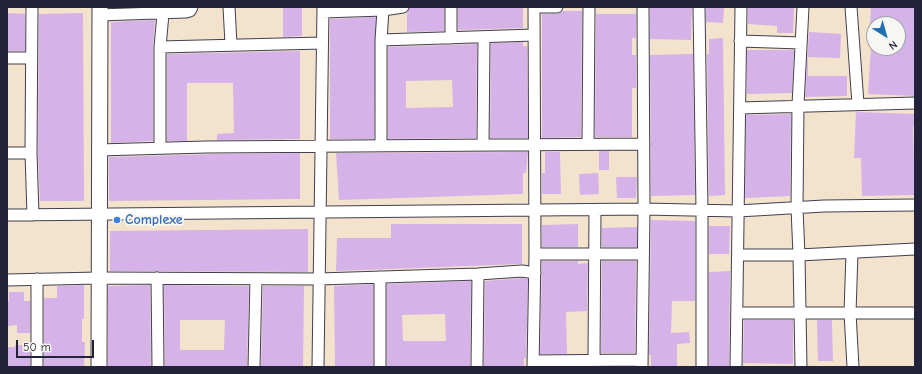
<!DOCTYPE html>
<html>
<head>
<meta charset="utf-8">
<style>
	body { margin:0 }
	#map { position:relative; width:922px; height:374px; overflow:hidden; background:#f3e3cc; font-family:"Comic Neue",sans-serif }
	canvas { display:block }
	.frame { position:absolute; inset:0; border:8px solid #22223b; pointer-events:none }
	.north { position:absolute; left:866px; top:16px; width:40px; height:40px; box-sizing:border-box; background:#f6f6f2; border:1px solid #a1a1a9; border-radius:50%; rotate:143deg; font-size:11px; font-weight:700; line-height:16px; text-align:center; color:#22223b }
	.north::after { content:''; display:block; margin:auto; width:14px; height:18px; background:#1f6fb2; clip-path:polygon(50% 0,100% 100%,50% 72%,0 100%) }
	.scale { position:absolute; left:16px; top:340px; width:78px; height:18px; box-sizing:border-box; border:2px solid #22223b; border-top:0; padding-left:5px; font-size:12px; line-height:14px; white-space:nowrap; color:#22223b; -webkit-text-stroke:3px #f6f6f2; paint-order:stroke }
</style>
</head>
<body>
<div id="map">
<canvas width="922" height="374"></canvas>
<div class="frame"></div>
<div class="north">N</div>
<div class="scale">50 m</div>
</div>
<script>
const g = document.querySelector('canvas').getContext('2d');
g.lineJoin = 'round';
function fill(path, color) {
  g.fillStyle = color;
  g.fill(path, 'evenodd');
}
function toPath(rows) {
  const path = new Path2D();
  for (const r of rows) {
    path.moveTo(r[0], r[1]);
    for (let i = 2; i < r.length; i += 2) path.lineTo(r[i], r[i + 1]);
  }
  return path;
}
function trace(path, color, width, dash) {
  g.strokeStyle = color;
  g.lineWidth = width;
  g.lineCap = dash ? 'butt' : 'round';
  g.setLineDash(dash || []);
  g.stroke(path);
}
function drawText(font, color, halo, rows, align = 'center') {
  g.font = font + ' "Comic Neue",sans-serif';
  g.lineWidth = 4;
  g.setLineDash([]);
  g.textBaseline = 'middle';
  g.strokeStyle = halo;
  g.fillStyle = color;
  for (const [text, x, y, turn = 0] of rows) {
    g.save();
    g.translate(x, y);
    g.rotate((+turn || 0) * Math.PI / 180);
    g.textAlign = isNaN(turn) ? turn : align;
    if (halo) g.strokeText(text, 0, 0);
    g.fillText(text, 0, 0);
    g.restore();
  }
}
fill(toPath([
	[283,7,302,7,302,36,283,37],
	[410,7,444,7,444,31,407,32,407,13],
	[458,7,523,7,523,28,458,30],
	[650,7,692,7,691,40,650,39],
	[706,7,724,7,723,23,706,22],
	[748,7,794,7,793,33,777,33,777,26,748,24],
	[871,7,915,7,915,96,868,94,871,48,898,48,898,24,870,24],
	[563,11,582,11,581,137,542,138,542,14,557,14],
	[7,13,25,14,25,51,7,51],
	[83,13,84,201,40,201,38,153,39,14],
	[596,14,636,14,636,38,632,38,632,55,636,55,636,88,632,88,632,137,595,137],
	[376,17,374,139,330,139,330,19],
	[155,20,153,47,153,141,111,143,111,22],
	[809,32,841,34,840,58,808,57,808,76,847,76,847,96,805,97],
	[723,38,725,195,709,196,707,54,709,54,709,39],
	[523,42,523,46,527,46,528,138,490,138,491,43],
	[477,44,476,138,388,139,388,47],
	[452,80,453,107,406,108,406,81],
	[747,50,794,50,792,93,747,94],
	[300,51,300,139,217,140,217,134,234,133,233,83,187,83,187,141,167,141,167,54],
	[693,54,695,195,651,196,650,55],
	[856,112,915,114,915,127,913,127,915,195,862,196,861,158,854,158],
	[791,114,790,196,745,198,746,115],
	[599,151,609,151,609,170,599,170],
	[528,152,526,173,523,173,523,194,339,200,336,153],
	[545,152,560,152,561,194,542,194,542,173,545,173],
	[217,154,300,153,300,199,109,201,109,157],
	[598,173,599,194,580,195,579,174],
	[616,177,637,177,636,198,617,198],
	[651,220,695,221,695,301,672,301,671,333,689,332,690,343,677,344,677,367,651,367,651,355,649,355],
	[391,224,522,224,522,264,336,271,337,238,391,238],
	[578,224,578,247,542,247,542,225],
	[709,226,730,226,729,254,709,254],
	[637,227,637,247,602,247,602,228],
	[308,229,308,272,110,271,110,231],
	[542,261,578,261,578,264,588,263,587,311,566,312,567,354,540,354],
	[602,261,636,261,635,353,601,353],
	[730,271,729,367,709,367,709,272],
	[522,278,528,279,526,358,524,358,524,367,484,367,485,281],
	[471,281,470,367,387,367,387,284],
	[445,314,446,341,403,341,402,315],
	[373,284,373,367,335,367,334,286],
	[84,285,84,319,82,319,82,342,85,342,84,367,44,367,44,298,57,298,57,286],
	[150,285,151,367,108,367,108,286],
	[164,285,249,286,247,367,165,367],
	[180,320,225,320,224,350,180,350],
	[263,286,304,286,303,367,261,367],
	[9,292,24,292,24,301,30,301,30,333,17,333,17,325,7,326,7,301,9,301],
	[744,320,793,320,793,364,743,363],
	[817,320,832,320,833,361,818,361],
	[15,345,23,345,23,352,30,352,30,367,7,367,8,347,15,347]
]), '#d5b2e7');
const street = toPath([
	[32,7,31,153,33,215],
	[229,7,231,44],
	[451,7,451,38],
	[534,7,557,7],
	[699,7,702,210,702,367],
	[851,7,858,104],
	[323,12,383,10,403,7],
	[99,15,186,12,190,11,192,7],
	[381,40,534,35],
	[740,41,801,43],
	[160,47,322,43],
	[7,58,31,58],
	[740,108,915,103],
	[588,144,589,7],
	[483,145,484,38],
	[381,146,381,40,383,10],
	[160,148,160,47,163,14],
	[98,150,206,147,644,144],
	[7,153,31,153],
	[7,215,644,209,738,211,824,206,915,205],
	[852,253,850,313,853,367],
	[535,254,643,254],
	[738,255,799,255,915,249],
	[380,277,380,367],
	[157,278,158,367],
	[37,279,37,367],
	[7,280,99,278,319,279,478,274,522,271,535,273],
	[737,313,915,313],
	[533,361,642,360],
	[594,361,595,210],
	[254,367,256,279],
	[318,367,323,7],
	[477,367,478,274],
	[533,367,535,254,534,7],
	[642,367,644,209,643,7],
	[736,367,741,7],
	[801,367,799,255,797,208,798,105,803,7]
]);
const secondary = toPath([
	[99,367,100,7]
]);
trace(street, '#413f51', 13);
trace(secondary, '#413f51', 17);
trace(street, '#fff', 11);
trace(secondary, '#fff', 15);
for (const [x, y, r, color] of [
	[117,220,4,"#3f7fe0"]
]) {
  const dot = new Path2D();
  dot.arc(x, y, r, 0, 2 * Math.PI);
  g.fillStyle = color;
  g.fill(dot);
  trace(dot, '#f6f6f2', 1.5);
}
drawText('bold 14px', '#366cbe', '#f6f6f2', [
	["Complexe",125,220]
], 'left');
</script>
</body>
</html>
